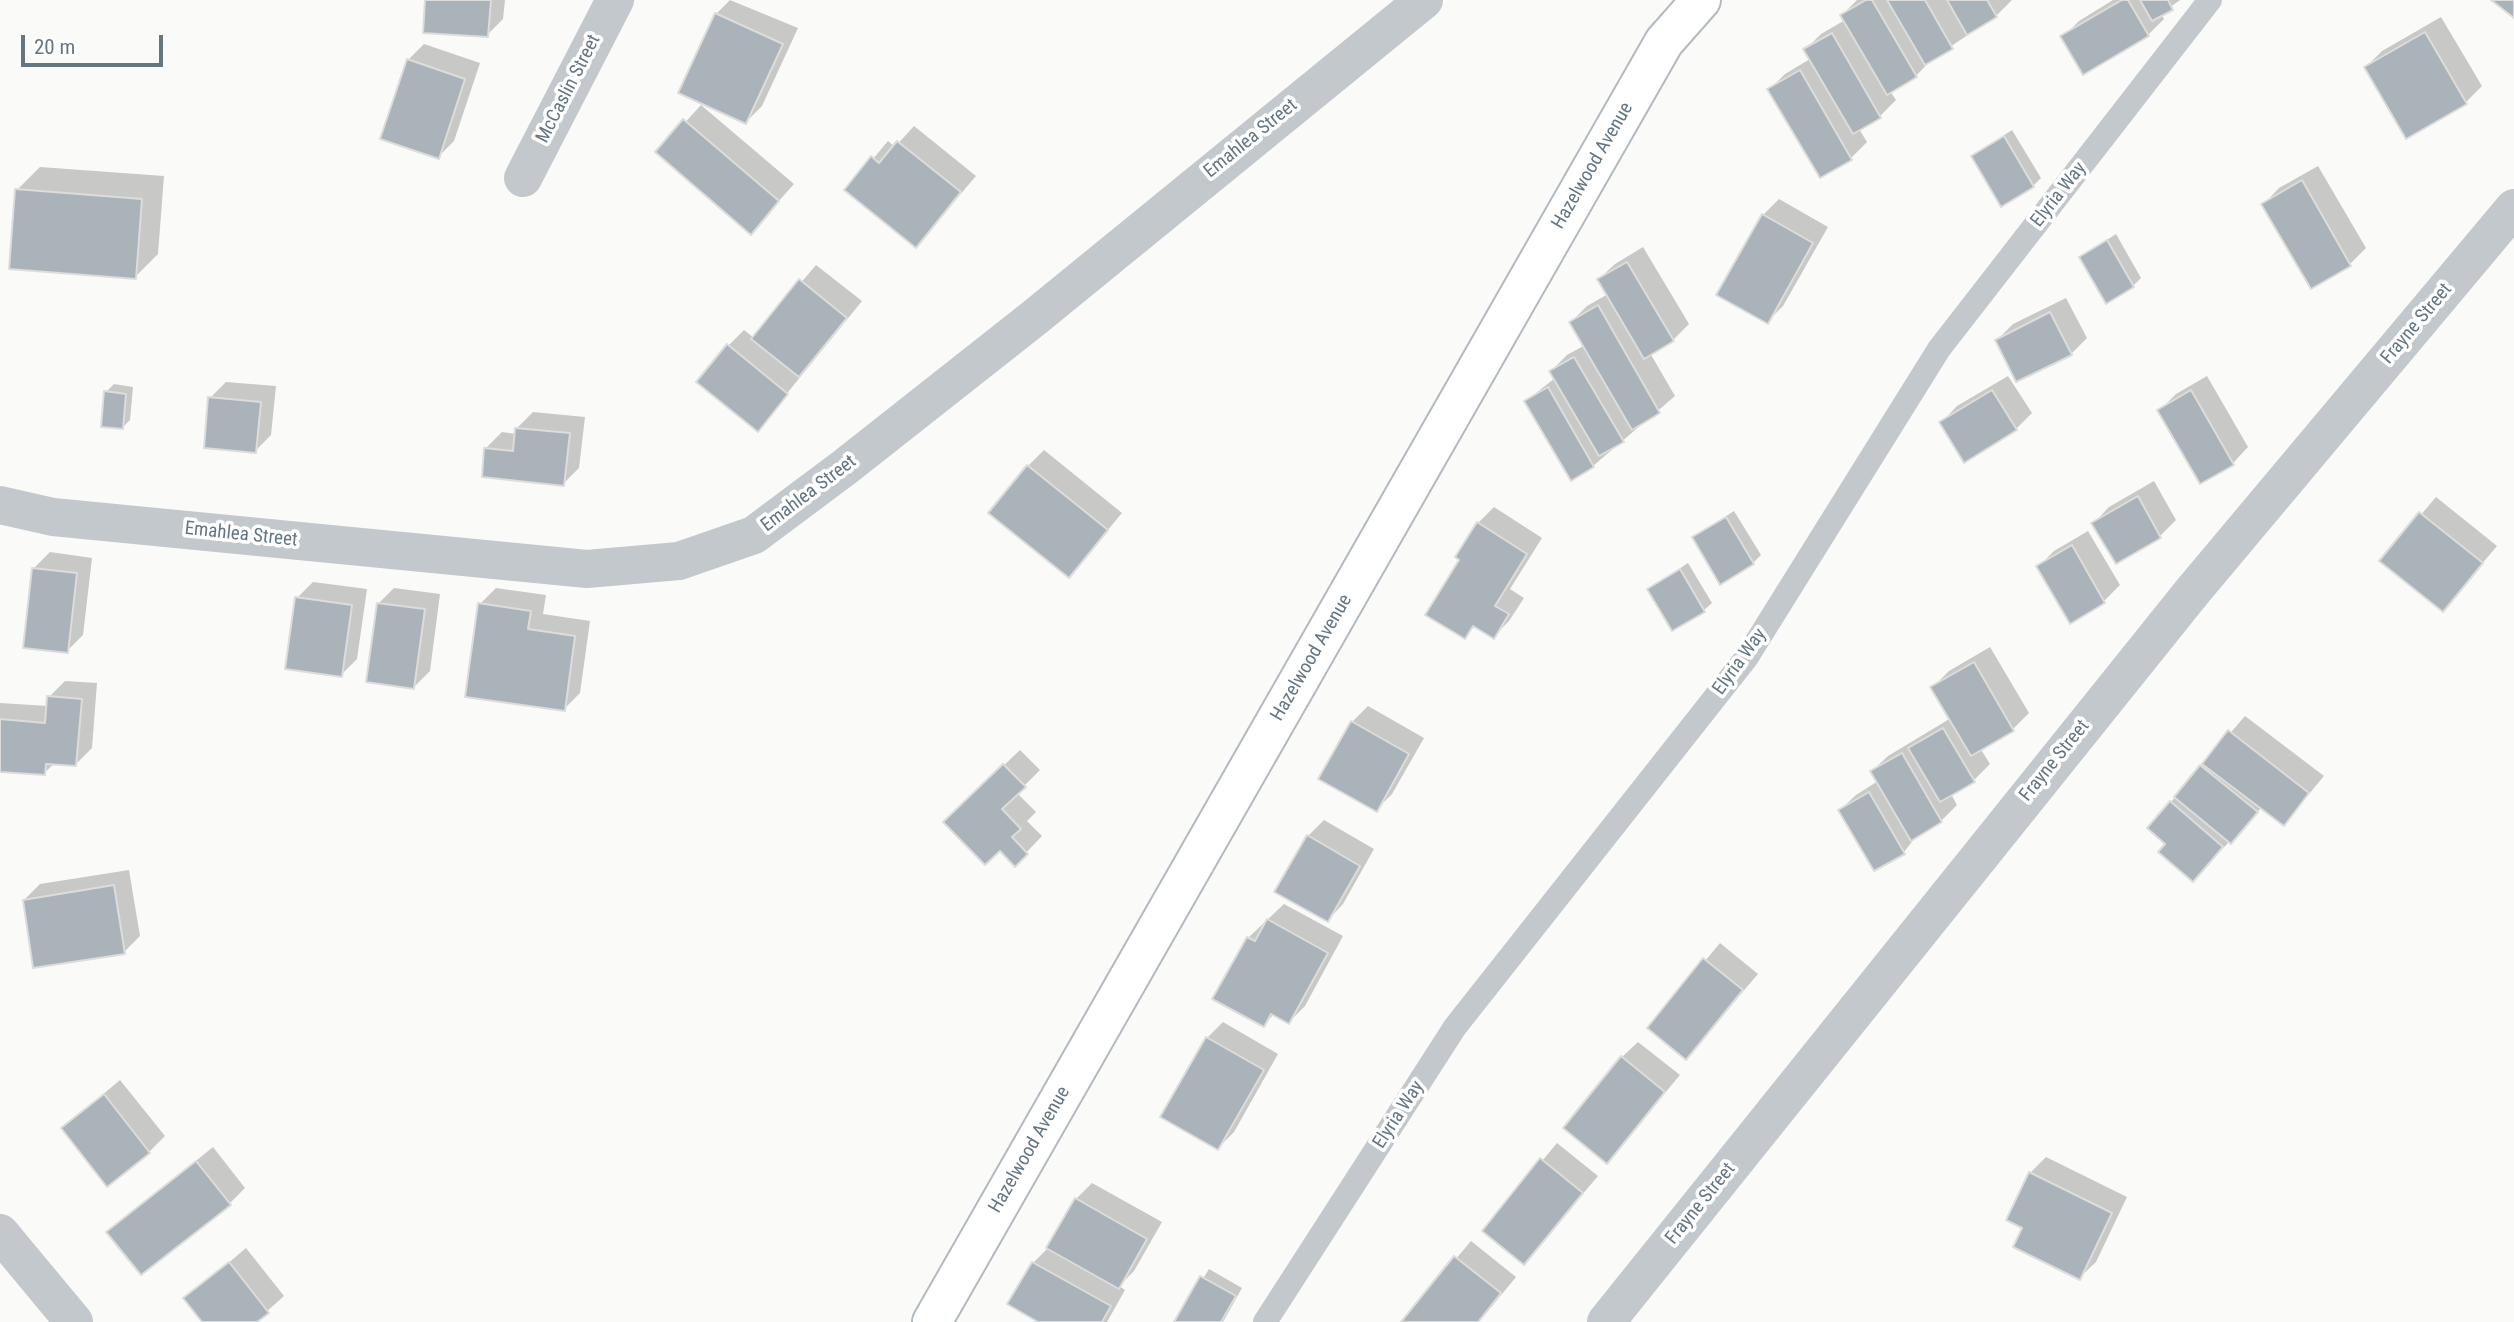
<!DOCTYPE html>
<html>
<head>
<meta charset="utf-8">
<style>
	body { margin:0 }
	#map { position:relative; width:2514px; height:1322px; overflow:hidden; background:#fafaf8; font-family:"Roboto Condensed",sans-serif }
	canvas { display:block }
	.scale { position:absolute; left:21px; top:35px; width:142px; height:32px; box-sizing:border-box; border:4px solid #657683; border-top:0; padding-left:9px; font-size:21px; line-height:24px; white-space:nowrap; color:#657683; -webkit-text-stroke:5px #fff; paint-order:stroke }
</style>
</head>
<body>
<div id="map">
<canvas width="2514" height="1322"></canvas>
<div class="scale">20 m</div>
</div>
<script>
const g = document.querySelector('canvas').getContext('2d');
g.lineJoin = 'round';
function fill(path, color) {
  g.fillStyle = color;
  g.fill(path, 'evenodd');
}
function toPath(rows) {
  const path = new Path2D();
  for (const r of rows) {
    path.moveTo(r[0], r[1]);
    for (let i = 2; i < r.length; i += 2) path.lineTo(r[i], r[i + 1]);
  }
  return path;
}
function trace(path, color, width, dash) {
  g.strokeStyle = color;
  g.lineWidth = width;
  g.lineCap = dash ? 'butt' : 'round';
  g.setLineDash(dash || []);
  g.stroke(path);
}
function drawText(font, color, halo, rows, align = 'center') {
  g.font = font + ' "Roboto Condensed",sans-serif';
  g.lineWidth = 7;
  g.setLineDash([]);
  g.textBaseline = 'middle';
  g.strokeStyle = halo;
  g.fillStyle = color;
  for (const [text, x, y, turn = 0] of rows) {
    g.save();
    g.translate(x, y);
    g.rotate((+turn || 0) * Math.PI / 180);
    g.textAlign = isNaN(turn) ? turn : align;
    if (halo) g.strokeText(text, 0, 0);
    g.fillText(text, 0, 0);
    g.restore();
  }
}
fill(toPath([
	[427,0,505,0,503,19,487,35],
	[730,0,798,28,762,106,746,122,716,14],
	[1857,0,2012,0,1996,16,1932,59,1916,76,1890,91,1896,100,1880,116,1859,129,1867,142,1851,158,1769,90,1785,74,1810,59,1805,50,1821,34,1845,20,1842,15],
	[2113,0,2180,0,2161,14,2164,19,2148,35,2063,37,2079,21],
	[2441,17,2482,86,2466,102,2406,136,2366,67,2382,51],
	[424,44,480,63,454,141,438,157,408,60],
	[701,105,794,184,751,232,658,152],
	[914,126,976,176,916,246,847,190,888,141,895,147],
	[2012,130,2041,178,2033,186,1973,156],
	[2318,166,2366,248,2350,264,2264,204,2279,188],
	[40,167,164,176,158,254,135,277,17,190],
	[1779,199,1828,227,1783,306,1767,322,1763,215],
	[2116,234,2141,278,2133,286,2081,257],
	[1643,247,1689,324,1673,340,1650,353,1675,396,1593,466,1571,478,1526,401,1555,378,1551,371,1567,355,1585,345,1571,322,1587,306,1608,294,1599,279,1615,264],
	[816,265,862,301,758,429,728,346,744,330,754,338],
	[2066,298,2087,338,2071,354,1997,340,2013,324],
	[2008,376,2032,413,2016,429,1942,422,1957,406],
	[2207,376,2248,447,2233,463,2160,410,2176,394],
	[226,382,276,386,271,435,255,451,210,398],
	[114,384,133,387,130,420,122,428,106,392],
	[533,412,585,417,579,468,563,484,486,448,502,432,516,434,517,428],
	[1044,450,1122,513,1069,576,1028,466],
	[2154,481,2176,520,2160,536,2116,562,2094,523,2109,507],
	[2436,497,2497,546,2443,610,2382,561],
	[1494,507,1542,538,1510,589,1524,598,1509,621,1493,637,1475,626,1464,637,1461,559,1478,523],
	[1734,511,1761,555,1753,563,1694,537],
	[2088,531,2120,585,2104,601,2038,567,2054,551],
	[50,552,92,558,83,635,67,651,34,568],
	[1688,563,1712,603,1704,610,1649,589],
	[313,582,367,589,357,659,341,675,297,598],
	[394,588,440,594,430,671,414,687,378,604],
	[496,588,546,595,543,614,590,621,580,693,564,709,480,604],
	[1990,647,2029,713,2013,729,1980,748,1990,764,1974,780,1951,794,1957,805,1941,821,1918,834,1904,852,1840,810,1856,795,1878,781,1872,771,1888,756,1951,718,1933,687,1949,671],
	[65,681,97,683,92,748,76,764,55,763,44,773,0,770,0,703,48,706,49,697],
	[1368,706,1424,738,1392,794,1376,810,1320,778,1352,722],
	[2245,716,2324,776,2284,824,2262,807,2193,880,2167,844,2171,802],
	[1020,750,1040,770,1017,793,1036,812,1027,821,1042,836,1015,864,961,806],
	[1324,820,1374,849,1343,904,1328,920,1308,836],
	[129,870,140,936,124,952,24,900,40,884],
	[1284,904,1343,936,1305,1006,1289,1022,1274,1014,1264,1025,1248,938],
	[1720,943,1758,974,1686,1058,1649,1028],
	[1223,1022,1278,1054,1234,1132,1218,1148,1207,1038],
	[1638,1042,1680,1075,1607,1162,1622,1057],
	[120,1080,165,1136,149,1152,63,1128],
	[1557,1143,1598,1176,1524,1263,1484,1231],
	[213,1147,245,1188,229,1204,108,1232],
	[2046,1157,2127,1197,2096,1262,2080,1277,2025,1227,2030,1173],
	[1092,1183,1162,1222,1134,1271,1119,1286,1125,1290,1107,1322,1042,1322,1033,1263,1049,1247,1076,1199],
	[1471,1241,1516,1277,1479,1322,1403,1322],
	[246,1248,284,1296,255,1322,204,1322,186,1299],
	[1209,1269,1242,1288,1223,1322,1176,1322]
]), '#0003');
const building = toPath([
	[425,0,491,0,488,37,423,33,425,0],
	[1866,0,1872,0,1917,77,1887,95,1840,15,1866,0],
	[1887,0,1925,0,1953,49,1925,65,1887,0],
	[1947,0,1987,0,1997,17,1967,35,1947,0],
	[2122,0,2128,0,2149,36,2083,75,2060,36,2122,0],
	[2140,0,2168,0,2173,10,2152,21,2140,0],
	[2491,0,2514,0,2514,18,2491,0],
	[715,13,783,44,746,124,678,93,715,13],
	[2425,32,2467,104,2406,139,2364,67,2425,32],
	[1832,33,1881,118,1853,134,1803,49,1832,33],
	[407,59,465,79,439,159,380,139,407,59],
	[1800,70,1852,160,1820,178,1767,89,1800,70],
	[683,119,779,201,751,235,655,152,683,119],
	[2004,136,2034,187,2001,207,1971,156,2004,136],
	[897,141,961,192,916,248,844,190,871,156,879,163,897,141],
	[2302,180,2351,266,2311,289,2261,204,2302,180],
	[15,189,142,199,136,279,9,269,15,189],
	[1762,214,1813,243,1768,324,1716,295,1762,214],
	[2107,240,2134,287,2106,304,2079,257,2107,240],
	[1627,262,1674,341,1644,359,1597,279,1627,262],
	[799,279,847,318,799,377,751,339,799,279],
	[1598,305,1660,413,1632,430,1569,322,1598,305],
	[2050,312,2072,355,2016,382,1995,340,2050,312],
	[727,344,788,394,758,432,696,382,727,344],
	[1574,357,1624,442,1599,456,1549,371,1574,357],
	[1548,387,1594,467,1571,481,1524,401,1548,387],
	[1992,390,2017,430,1964,463,1939,422,1992,390],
	[2191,390,2234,465,2200,484,2157,410,2191,390],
	[104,391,126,394,123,429,101,427,104,391],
	[208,397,261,402,256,453,204,448,208,397],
	[515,428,570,433,564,486,482,477,484,448,513,451,515,428],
	[1027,465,1108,530,1069,578,988,513,1027,465],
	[2138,496,2161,538,2116,564,2091,523,2138,496],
	[2419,512,2483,563,2443,612,2379,561,2419,512],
	[1726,517,1754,564,1720,585,1692,537,1726,517],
	[1477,522,1527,554,1495,606,1509,614,1494,639,1473,626,1465,639,1425,615,1459,560,1455,557,1477,522],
	[2072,545,2105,603,2070,624,2036,566,2072,545],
	[32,568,77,573,68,653,23,648,32,568],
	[1680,569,1705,612,1672,631,1647,589,1680,569],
	[295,597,352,605,342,677,285,669,295,597],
	[377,603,425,609,414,689,366,682,377,603],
	[478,603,531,611,528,629,575,636,565,711,465,697,478,603],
	[1974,662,2014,731,1971,756,1930,687,1974,662],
	[47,696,82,699,76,766,46,764,45,775,0,772,0,719,45,723,47,696],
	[1351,721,1409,754,1377,812,1318,779,1351,721],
	[1943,728,1975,782,1940,802,1908,748,1943,728],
	[2228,730,2309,793,2284,826,2202,764,2228,730],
	[1902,753,1942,822,1911,841,1870,771,1902,753],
	[1003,764,1026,787,1002,809,1021,829,1012,837,1028,854,1015,867,1000,851,985,865,943,822,1003,764],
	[2200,765,2258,812,2231,844,2174,797,2200,765],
	[1869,792,1905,854,1874,871,1838,810,1869,792],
	[2170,801,2223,847,2193,882,2158,852,2165,844,2147,828,2170,801],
	[1307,835,1360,866,1328,922,1274,892,1307,835],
	[114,885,125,954,33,968,23,900,114,885],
	[1267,919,1328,953,1289,1024,1271,1014,1264,1027,1212,999,1247,937,1255,941,1267,919],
	[1703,958,1743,990,1686,1060,1647,1028,1703,958],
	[1206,1037,1264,1070,1218,1150,1160,1117,1206,1037],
	[1621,1056,1665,1092,1607,1164,1563,1128,1621,1056],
	[104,1094,150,1153,107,1187,61,1128,104,1094],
	[1540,1158,1583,1193,1524,1265,1482,1231,1540,1158],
	[196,1161,231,1205,141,1275,106,1232,196,1161],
	[2029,1172,2112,1213,2080,1280,2013,1247,2022,1228,2006,1220,2029,1172],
	[1075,1198,1147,1239,1119,1289,1046,1248,1075,1198],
	[1454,1256,1501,1293,1478,1322,1401,1322,1454,1256],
	[229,1262,269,1313,257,1322,202,1322,183,1298,229,1262],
	[1032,1262,1111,1306,1102,1322,1038,1322,1007,1304,1032,1262],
	[1200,1276,1236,1296,1221,1322,1174,1322,1200,1276]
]);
fill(building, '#aab3b9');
trace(building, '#dcdcda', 2);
const secondary = toPath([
	[932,1322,1664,42,1701,0]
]);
trace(secondary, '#b3babf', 42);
trace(toPath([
	[1265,1322,1455,1027,1747,657,1939,349,2210,0]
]), '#c3c8cc', 24);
trace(toPath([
	[523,178,615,0],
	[0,505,53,517,587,569,679,561,754,535,845,467,1034,318,1424,0],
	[0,1233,74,1322],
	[1606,1322,2192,592,2514,208]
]), '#c3c8cc', 38);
trace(secondary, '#fff', 38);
drawText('19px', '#657683', '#fff', [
	["McCaslin Street",569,89,-63],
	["Emahlea Street",1251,139,-39],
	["Hazelwood Avenue",1593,166,-60],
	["Elyria Way",2059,195,-52],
	["Frayne Street",2417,324,-50],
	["Emahlea Street",809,494,-37],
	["Emahlea Street",241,535,6],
	["Hazelwood Avenue",1312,658,-60],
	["Elyria Way",1740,662,-54],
	["Frayne Street",2055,761,-51],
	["Elyria Way",1399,1115,-57],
	["Hazelwood Avenue",1030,1150,-60],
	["Frayne Street",1701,1204,-51]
]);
</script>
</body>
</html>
